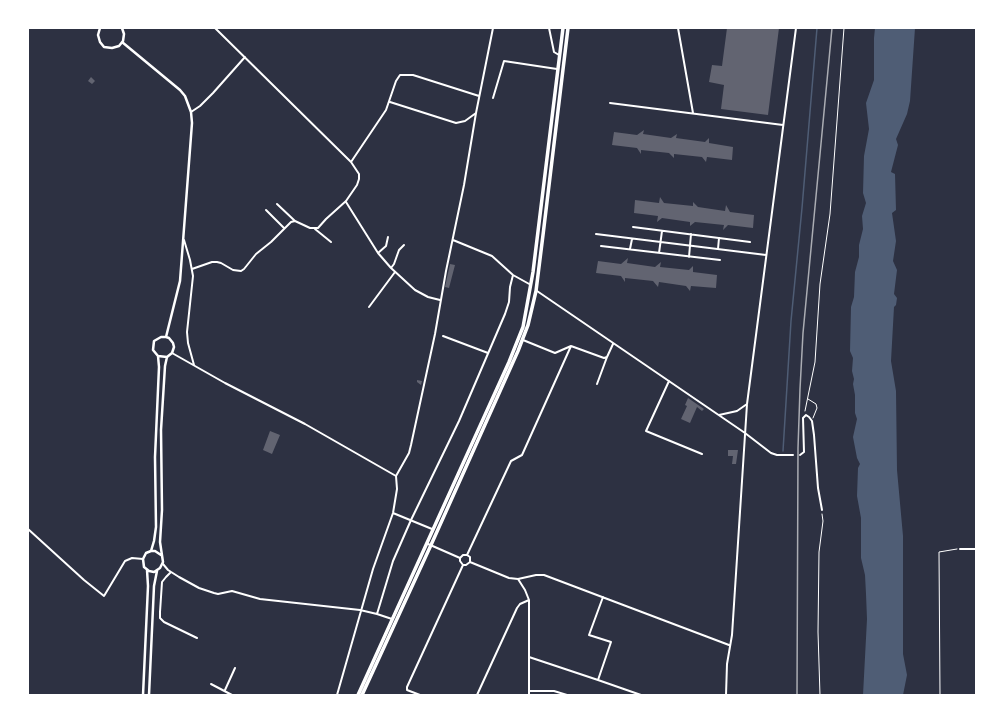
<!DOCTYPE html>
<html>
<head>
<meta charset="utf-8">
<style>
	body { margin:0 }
	#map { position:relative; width:1004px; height:723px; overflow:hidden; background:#2d3142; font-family:Karla,sans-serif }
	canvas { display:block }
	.frame { position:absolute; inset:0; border:29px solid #fff; pointer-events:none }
</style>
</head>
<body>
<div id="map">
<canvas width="1004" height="723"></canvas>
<div class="frame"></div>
</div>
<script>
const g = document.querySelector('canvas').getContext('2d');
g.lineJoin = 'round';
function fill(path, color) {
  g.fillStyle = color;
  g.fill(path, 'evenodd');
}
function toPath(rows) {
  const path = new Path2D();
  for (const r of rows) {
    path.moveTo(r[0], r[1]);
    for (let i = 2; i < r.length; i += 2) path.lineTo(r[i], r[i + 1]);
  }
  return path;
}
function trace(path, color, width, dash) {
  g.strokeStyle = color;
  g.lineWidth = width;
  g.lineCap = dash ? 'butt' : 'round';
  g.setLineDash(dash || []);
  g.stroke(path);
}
fill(toPath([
	[875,28,915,28,910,101,907,114,896,139,898,145,891,172,895,174,896,210,892,213,896,241,893,261,897,270,894,294,897,298,896,305,894,307,891,361,896,391,897,470,903,536,903,654,907,675,903,695,863,695,867,619,866,594,865,575,861,558,861,518,857,496,858,468,860,464,857,458,853,437,857,419,855,413,855,395,853,384,854,379,852,371,853,358,850,351,851,307,854,297,855,272,859,257,859,245,863,229,862,216,866,203,863,193,864,156,869,129,866,103,874,80,874,38]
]), '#4f5d75');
trace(toPath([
	[783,451,791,321,802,208,817,28]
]), '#4f5d75', 1.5);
fill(toPath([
	[727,28,779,28,768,115,721,109,724,85,709,82,712,65,722,66],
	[91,77,95,81,92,84,88,81],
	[644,130,643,134,671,138,677,134,676,138,705,142,709,138,709,143,733,147,732,160,707,157,706,162,702,157,674,154,674,158,669,153,641,150,641,154,637,148,612,145,614,132,637,135],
	[660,197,664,203,693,206,693,202,698,207,725,211,726,205,730,212,754,215,753,228,728,225,723,230,724,225,695,222,690,226,690,222,662,218,657,222,658,216,634,213,635,200,659,203],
	[628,258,627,263,655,267,661,262,660,267,689,270,693,266,693,272,717,275,716,288,691,286,690,291,686,286,659,282,658,287,653,281,625,278,625,282,621,276,596,273,598,261,621,264],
	[450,264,455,265,449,288,445,287],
	[417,380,422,381,421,385,417,382],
	[688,398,704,409,702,411,697,407,690,423,681,419,687,406,685,405],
	[270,431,280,435,272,454,263,450],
	[728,450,738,450,736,464,732,464,733,456,728,456]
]), '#626471');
trace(toPath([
	[808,399,816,404,817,408,813,418],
	[805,411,815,362,820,284,830,214,844,28],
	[820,695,818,632,819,552,823,521,822,514],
	[940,695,939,552,957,549]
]), '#fff', 1);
trace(toPath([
	[549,28,554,52,559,55],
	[678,28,693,113],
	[493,98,504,61,557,69],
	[390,102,456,123,465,121,476,113],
	[610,103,783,125],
	[191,112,200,106,213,93,245,57],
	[351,162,386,110,396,81,400,75,413,75,479,96],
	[346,202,378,253,391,268,415,290,428,297,440,300],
	[277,204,295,221],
	[266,210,284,228],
	[633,227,750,242],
	[315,229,331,242],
	[596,234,766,255],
	[184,240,190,260,193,276,187,332,188,343,194,365],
	[453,240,492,256,513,275,531,285],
	[601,246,720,260],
	[630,249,632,239],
	[718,249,719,238],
	[378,253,386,246,388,237],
	[659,253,662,231],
	[689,257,691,234],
	[391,268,394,264,399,250,404,245],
	[192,269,212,262,217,262,221,263,233,270,241,271,244,269,256,254,271,242,291,222,295,221,310,228,318,228,326,219,346,201,357,185,359,179,359,174,351,162,215,28],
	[537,291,745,433,771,453,777,455,793,455],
	[369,307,395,272],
	[443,336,488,353],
	[523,340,555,353,571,346,604,358,607,357,613,344],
	[172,353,225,383,305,424,396,476],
	[669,381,646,431,702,454],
	[597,384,607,357],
	[719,415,737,411,747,404],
	[800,455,804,452,803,418,806,415,809,417,812,421,814,435,818,488,822,510],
	[393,513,432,529],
	[28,529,84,580,104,596,125,561,132,558,143,559],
	[428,544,460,558],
	[960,549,976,549],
	[467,555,511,461,522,455,571,346],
	[467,555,470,557,470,562],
	[460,558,460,561,463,565,466,565,470,562],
	[460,558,463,555,467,555],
	[470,562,509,578,518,579,536,575,544,575,729,645],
	[163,564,168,570,179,577,199,588,214,593,218,594,232,591,260,599,360,610,377,614,392,619],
	[171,572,166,577,162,582,160,612,160,618,164,622,197,638],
	[518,579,525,590,529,600,529,695],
	[377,614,393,561,411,520,459,421,505,314,509,302,510,287,513,275],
	[529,657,598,680,611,642,589,635,603,597],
	[598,680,641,695],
	[211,684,232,695],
	[225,690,235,668],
	[529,691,554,691,567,695],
	[337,695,373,569,393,513,397,489,396,476,409,453,411,445,435,334,446,271,464,185,476,113,493,28],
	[420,695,407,690,407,687,463,565],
	[477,695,517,608,520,604,529,600],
	[726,695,727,664,732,635,747,404,796,28]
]), '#fff', 2);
trace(toPath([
	[100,28,98,35,100,42,104,47,112,48,119,46,123,41,124,34,122,28],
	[122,42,180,90,185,96,191,112,192,123,180,281,166,337],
	[151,551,154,541,156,527,155,457,159,367,158,356],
	[161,555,155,551,151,551,146,553,143,559,144,567,149,571,154,572,160,568,163,562,160,542,162,510,161,430,165,366,167,357,172,353,174,347,173,343,169,338,166,337,161,337,154,341,153,350,158,356,167,357],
	[143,695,148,586,147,570],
	[149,695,154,586,157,571]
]), '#fff', 2.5);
trace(toPath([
	[358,695,509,362,523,327,533,272,563,28],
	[362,695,431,545,518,351,528,325,536,291,543,235,568,28]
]), '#fff', 3.5);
trace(toPath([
	[797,695,798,448,800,389,803,333,832,28]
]), '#abadb3', 1.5);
</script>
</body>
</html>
